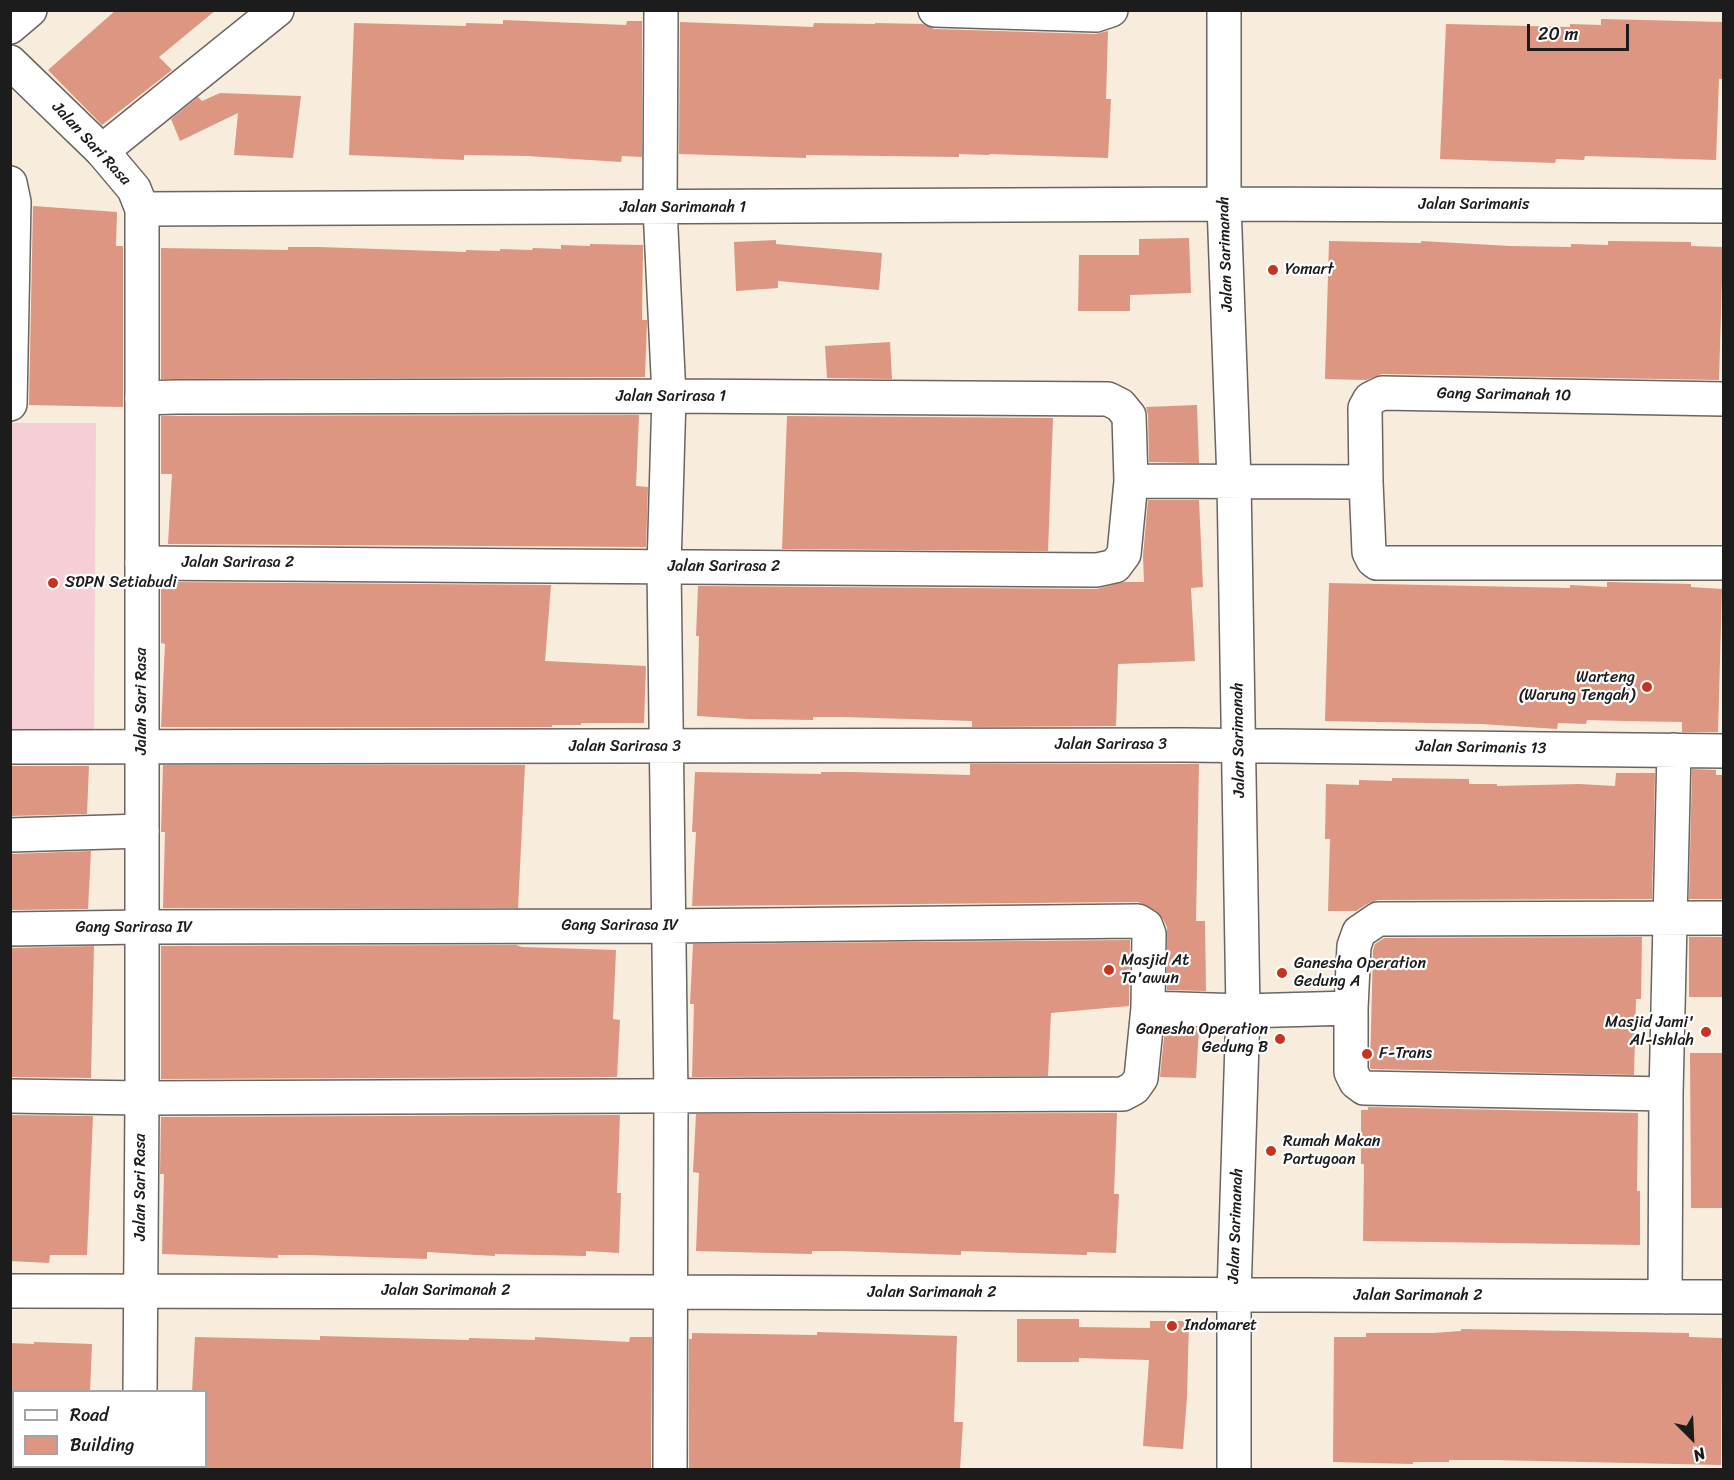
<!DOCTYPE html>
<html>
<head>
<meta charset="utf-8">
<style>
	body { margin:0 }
	#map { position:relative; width:1734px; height:1480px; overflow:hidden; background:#f8ecdc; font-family:Sriracha,sans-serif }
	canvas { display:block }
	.frame { position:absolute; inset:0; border:12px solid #1c1c1c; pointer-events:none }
	.legend { position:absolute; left:12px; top:1390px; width:195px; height:78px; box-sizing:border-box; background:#fff; border:2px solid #a4a4a4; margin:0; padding:8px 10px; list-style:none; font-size:18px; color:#1c1c1c }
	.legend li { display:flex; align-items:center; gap:12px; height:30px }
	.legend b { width:30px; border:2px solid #a4a4a4 }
	.north { position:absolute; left:1662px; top:1408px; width:60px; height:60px; -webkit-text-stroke:4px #fff; paint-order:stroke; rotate:156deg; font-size:16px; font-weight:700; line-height:24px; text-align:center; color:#1c1c1c }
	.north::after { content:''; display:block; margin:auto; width:21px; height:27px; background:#1c1c1c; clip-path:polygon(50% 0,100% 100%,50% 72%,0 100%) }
	.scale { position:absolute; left:1527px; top:24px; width:102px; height:27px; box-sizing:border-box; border:3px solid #1c1c1c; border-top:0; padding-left:8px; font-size:18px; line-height:21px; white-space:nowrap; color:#1c1c1c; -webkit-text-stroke:4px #fff; paint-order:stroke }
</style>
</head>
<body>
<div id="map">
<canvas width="1734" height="1480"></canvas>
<div class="frame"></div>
<ul class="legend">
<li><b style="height:8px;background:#fff"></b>Road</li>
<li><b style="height:16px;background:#dc9682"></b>Building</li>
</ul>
<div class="north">N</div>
<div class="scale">20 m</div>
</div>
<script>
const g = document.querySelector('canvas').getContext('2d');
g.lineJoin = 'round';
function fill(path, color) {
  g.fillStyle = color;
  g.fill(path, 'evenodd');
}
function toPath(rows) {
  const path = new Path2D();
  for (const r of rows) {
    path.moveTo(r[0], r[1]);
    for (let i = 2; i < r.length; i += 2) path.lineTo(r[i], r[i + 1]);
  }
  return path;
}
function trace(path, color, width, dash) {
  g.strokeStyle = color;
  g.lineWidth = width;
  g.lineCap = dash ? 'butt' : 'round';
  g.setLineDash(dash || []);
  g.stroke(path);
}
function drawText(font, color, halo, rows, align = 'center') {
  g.font = font + ' Sriracha,sans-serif';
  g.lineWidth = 4.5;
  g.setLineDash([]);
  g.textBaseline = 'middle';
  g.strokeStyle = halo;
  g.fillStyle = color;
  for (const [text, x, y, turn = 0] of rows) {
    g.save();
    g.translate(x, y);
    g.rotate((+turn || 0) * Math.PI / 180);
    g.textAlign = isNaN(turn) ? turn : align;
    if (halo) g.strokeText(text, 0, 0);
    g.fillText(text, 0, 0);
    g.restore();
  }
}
fill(toPath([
	[11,423,96,423,94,743,11,743]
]), '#f6cfd6');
fill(toPath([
	[116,10,216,10,159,57,172,70,102,125,48,70],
	[1601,19,1724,22,1724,79,1719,79,1716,160,1585,156,1584,160,1556,159,1555,163,1440,159,1446,24,1570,27,1570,24,1601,25],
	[503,20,626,25,627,21,642,21,642,157,622,156,621,162,527,156,464,155,464,160,349,155,354,23,466,26,466,23,503,24],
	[680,22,813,27,814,23,875,24,875,23,923,24,934,29,1095,34,1108,31,1106,99,1111,99,1108,158,990,154,989,155,959,154,959,157,806,155,806,158,679,154],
	[220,93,301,96,293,158,234,155,238,113,180,141,171,119,198,97,202,101],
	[33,206,117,212,116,246,123,246,123,407,29,405],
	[1189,238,1191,293,1130,295,1130,311,1078,311,1079,255,1139,255,1139,239],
	[776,240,776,244,882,253,879,290,778,281,778,288,736,291,734,242],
	[1329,241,1421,243,1421,241,1510,246,1571,247,1571,244,1608,245,1608,241,1691,242,1691,246,1723,247,1719,380,1382,374,1366,380,1325,379],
	[590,244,643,245,642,320,647,320,647,323,645,377,161,379,161,248,288,250,288,247,319,247,466,252,466,250,500,251,500,249,532,250,533,248,561,249,561,245,590,246],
	[890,342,892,379,827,378,825,346],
	[1197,405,1199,463,1149,462,1148,415,1146,407],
	[639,415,636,486,648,487,646,547,168,544,172,474,161,474,161,416],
	[787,416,1053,418,1048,551,782,549],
	[1148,500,1199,500,1203,587,1191,588,1195,661,1118,664,1116,726,972,727,972,721,941,720,843,717,813,717,813,720,748,719,697,716,699,636,696,636,698,586,1097,589,1124,582,1144,582,1143,556],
	[167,582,551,585,545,661,646,666,644,723,581,723,581,725,552,725,552,727,161,727,165,644,161,643,161,584,167,584],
	[1607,582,1691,584,1691,587,1722,589,1718,732,1682,732,1682,722,1624,721,1587,720,1586,724,1558,723,1557,729,1481,724,1325,721,1329,583,1570,588,1570,585,1607,587],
	[970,764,1199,764,1196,921,1205,921,1206,991,1167,990,1167,927,1163,919,1156,911,1138,902,692,906,696,832,692,832,695,772,821,774,821,772,851,772,970,775],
	[163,765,525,765,518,908,163,908,165,832,161,832],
	[10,766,89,766,87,814,10,816],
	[1692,769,1716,770,1716,775,1724,775,1724,899,1689,899],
	[1616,773,1655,773,1652,899,1378,900,1367,904,1356,911,1328,911,1330,839,1325,839,1326,784,1359,785,1359,780,1392,781,1392,778,1469,779,1469,784,1497,784,1497,786,1579,784,1615,786],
	[91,851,88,909,10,910,10,854],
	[1642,937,1641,999,1636,999,1634,1075,1371,1069,1370,1068,1373,950,1375,944,1384,938],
	[1689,937,1724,937,1724,997,1689,997],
	[1130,940,1129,1006,1051,1013,1048,1076,692,1077,694,1004,690,1004,693,944],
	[516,945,522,947,616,950,613,1019,620,1020,617,1077,161,1079,161,946],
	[94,946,91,1078,10,1077,10,948],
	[1165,1027,1199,1028,1196,1078,1160,1077],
	[1690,1053,1724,1053,1724,1208,1691,1208],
	[1368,1107,1638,1113,1637,1191,1640,1191,1640,1245,1363,1241,1364,1164,1361,1164,1361,1110,1368,1110],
	[1117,1113,1114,1194,1119,1194,1116,1253,1087,1252,1087,1255,961,1251,961,1255,842,1251,812,1251,812,1254,696,1251,699,1173,693,1172,696,1114],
	[10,1115,93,1116,87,1255,50,1255,49,1263,10,1261],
	[620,1115,617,1193,621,1193,619,1253,586,1251,586,1256,495,1254,495,1256,427,1252,427,1259,308,1255,278,1255,278,1258,162,1254,164,1174,160,1174,161,1117],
	[1017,1319,1079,1319,1079,1327,1150,1328,1150,1321,1189,1321,1187,1397,1183,1449,1143,1446,1149,1360,1079,1358,1079,1362,1017,1362],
	[1461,1329,1689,1333,1689,1337,1722,1338,1721,1465,1494,1460,1449,1460,1449,1462,1413,1462,1413,1464,1333,1462,1334,1337,1366,1337,1366,1333,1433,1333,1461,1331],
	[817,1332,957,1336,954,1422,963,1422,960,1470,689,1470,689,1339,692,1339,692,1333,817,1335],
	[320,1336,469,1340,469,1338,535,1340,535,1337,629,1342,630,1337,652,1337,651,1470,206,1470,206,1392,192,1392,195,1337,320,1340],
	[34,1342,92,1344,90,1392,10,1392,10,1343,34,1344]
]), '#dc9682');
const minor = toPath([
	[661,10,660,208,669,396,664,567,671,1097,670,1470],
	[935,10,1096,15,1111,10],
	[1224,10,1224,204,1234,481,1243,1011,1234,1295,1234,1470],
	[10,27,30,10],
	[102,151,277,10],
	[10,183,14,202,10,404],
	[142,209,1224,204,1724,206],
	[1724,399,1382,393,1370,399,1365,408,1366,482,1369,552,1373,560,1377,563,1724,563],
	[1131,481,1366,482],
	[142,563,1097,570,1115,566,1124,554,1131,481,1129,416,1120,405,1108,399,669,396,176,397,142,398],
	[10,747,1185,745,1724,751],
	[10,835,142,831],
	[10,929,142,927,668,926,1138,921,1146,926,1149,934,1148,1008,1141,1078,1134,1088,1123,1094,142,1098,10,1096],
	[1148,1008,1243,1011,1351,1008],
	[1666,1094,1364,1088,1356,1082,1351,1072,1351,1008,1354,946,1359,932,1378,919,1724,918],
	[10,1291,671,1292,1724,1297],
	[1665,1297,1666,1094,1674,750]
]);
const major = toPath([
	[10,62,102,151,134,189,142,209,142,1098,140,1392],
	[140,1466,140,1470]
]);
trace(minor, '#69655f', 36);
trace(major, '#69655f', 36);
trace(minor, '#fff', 33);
trace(major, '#fff', 33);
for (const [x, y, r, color] of [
	[1273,270,6,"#c8321e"],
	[53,583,6,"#c8321e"],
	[1647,687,6,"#c8321e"],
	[1109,970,6,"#c8321e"],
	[1282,973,6,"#c8321e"],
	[1706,1032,6,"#c8321e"],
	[1280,1039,6,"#c8321e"],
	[1367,1054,6,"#c8321e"],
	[1271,1151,6,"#c8321e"],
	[1172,1326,6,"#c8321e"]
]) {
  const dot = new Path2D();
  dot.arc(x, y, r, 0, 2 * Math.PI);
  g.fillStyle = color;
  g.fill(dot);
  trace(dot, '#fff', 2);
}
drawText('16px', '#1c1c1c', '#fff', [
	["Jalan Sari Rasa",91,144,47],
	["Jalan Sarimanis",1474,205],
	["Jalan Sarimanah 1",683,208],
	["Jalan Sarimanah",1226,254,-92],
	["Gang Sarimanah 10",1504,395,1],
	["Jalan Sarirasa 1",671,397],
	["Jalan Sarirasa 2",238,563],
	["Jalan Sarirasa 2",724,567],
	["Jalan Sari Rasa",142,701,-90],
	["Jalan Sarimanah",1239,740,-91],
	["Jalan Sarirasa 3",1111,745],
	["Jalan Sarirasa 3",625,747],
	["Jalan Sarimanis 13",1481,748,1],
	["Gang Sarirasa IV",620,926],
	["Gang Sarirasa IV",134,928],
	["Jalan Sari Rasa",141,1187,-90],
	["Jalan Sarimanah",1236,1226,-88],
	["Jalan Sarimanah 2",446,1291],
	["Jalan Sarimanah 2",932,1293],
	["Jalan Sarimanah 2",1418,1296]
]);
drawText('16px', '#1c1c1c', '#fff', [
	["Yomart",1285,270],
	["SDPN Setiabudi",65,583],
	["Warteng",1635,678,"right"],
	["(Warung Tengah)",1635,696,"right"],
	["Masjid At",1121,961],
	["Ta'awun",1121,979],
	["Ganesha Operation",1294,964],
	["Gedung A",1294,982],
	["Masjid Jami'",1694,1023,"right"],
	["Al-Ishlah",1694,1041,"right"],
	["Ganesha Operation",1268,1030,"right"],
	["Gedung B",1268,1048,"right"],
	["F-Trans",1379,1054],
	["Rumah Makan",1283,1142],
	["Partugoan",1283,1160],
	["Indomaret",1184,1326]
], 'left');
</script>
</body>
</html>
